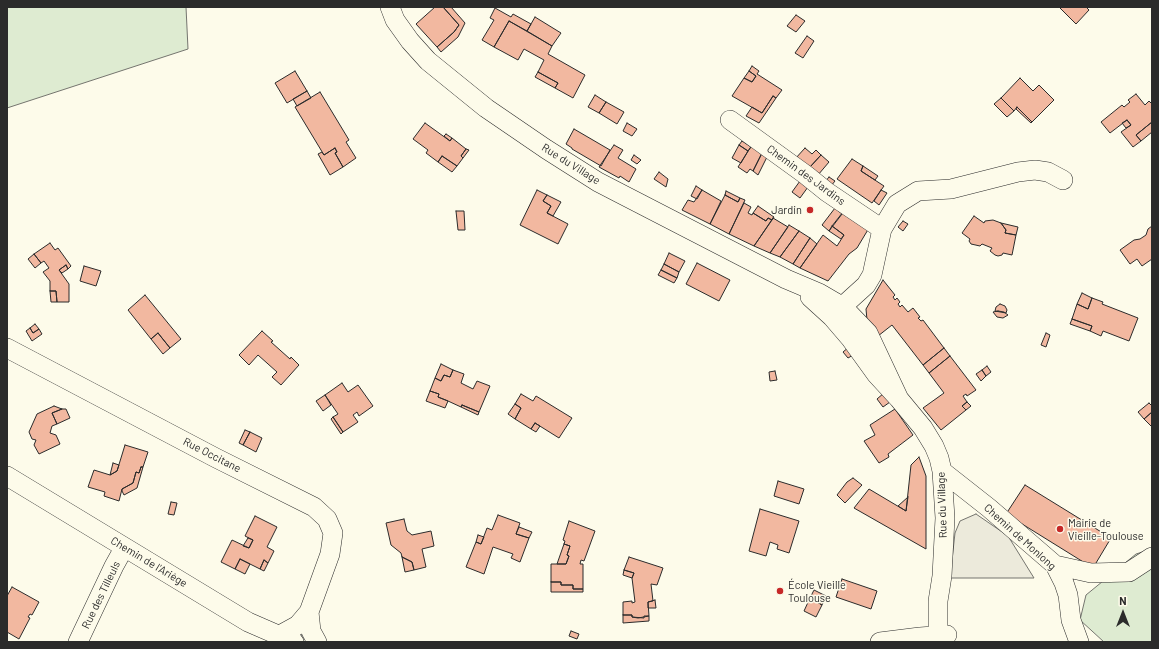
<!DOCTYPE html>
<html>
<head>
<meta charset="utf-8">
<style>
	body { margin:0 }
	#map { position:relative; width:1159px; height:649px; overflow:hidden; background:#fdfbea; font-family:Barlow,sans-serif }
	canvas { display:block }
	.frame { position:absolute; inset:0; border:8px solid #2b2b2b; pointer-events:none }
	.north { position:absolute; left:1103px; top:593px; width:40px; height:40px; -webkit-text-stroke:3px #fdfbea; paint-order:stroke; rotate:0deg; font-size:11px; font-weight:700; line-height:16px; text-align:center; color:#2b2b2b }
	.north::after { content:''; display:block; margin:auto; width:14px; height:18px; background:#2b2b2b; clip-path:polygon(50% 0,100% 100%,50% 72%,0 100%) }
</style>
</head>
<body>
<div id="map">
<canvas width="1159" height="649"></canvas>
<div class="frame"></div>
<div class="north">N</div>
</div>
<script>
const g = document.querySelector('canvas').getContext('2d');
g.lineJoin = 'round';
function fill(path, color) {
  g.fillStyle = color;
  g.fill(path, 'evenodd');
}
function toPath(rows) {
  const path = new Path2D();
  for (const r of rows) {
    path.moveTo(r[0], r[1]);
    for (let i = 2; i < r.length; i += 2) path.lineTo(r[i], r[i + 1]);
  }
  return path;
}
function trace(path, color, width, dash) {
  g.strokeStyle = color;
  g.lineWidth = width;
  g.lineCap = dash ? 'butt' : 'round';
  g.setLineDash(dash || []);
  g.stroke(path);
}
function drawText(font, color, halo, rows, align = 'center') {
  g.font = font + ' Barlow,sans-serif';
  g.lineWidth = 3;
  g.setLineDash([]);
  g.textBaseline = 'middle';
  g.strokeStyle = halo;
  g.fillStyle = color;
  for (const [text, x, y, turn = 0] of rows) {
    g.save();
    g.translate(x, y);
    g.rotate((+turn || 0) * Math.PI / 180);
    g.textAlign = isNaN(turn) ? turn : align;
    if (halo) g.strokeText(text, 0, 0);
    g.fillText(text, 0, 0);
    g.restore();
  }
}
const green = toPath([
	[7,7,186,7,188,49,7,108,7,7],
	[1152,549,1152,642,1104,642,1080,620,1086,595,1136,554,1152,549]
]);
fill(green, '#deebd1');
trace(green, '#74746e', 1);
const parking = toPath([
	[976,514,1008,536,1034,578,950,578,955,533,960,521,976,514]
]);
fill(parking, '#eceadb');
trace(parking, '#74746e', 1);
const building = toPath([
	[435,7,443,7,459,25,454,32,437,47,416,24,435,7],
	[443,7,451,7,465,23,458,37,441,52,437,47,454,32,459,25,443,7],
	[1059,7,1086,7,1089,10,1076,24,1059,7],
	[495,8,511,17,513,14,531,24,527,31,509,21,494,47,482,40,494,20,490,18,495,8],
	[796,15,805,21,796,32,787,26,796,15],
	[535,17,561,33,552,46,527,31,535,17],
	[509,21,552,46,548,54,585,75,573,98,555,88,558,83,538,72,544,60,524,49,518,60,494,47,509,21],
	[807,36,814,41,803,58,795,53,807,36],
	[752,66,759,71,757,74,782,90,776,98,773,96,762,113,732,96,744,78,752,82,756,76,749,71,752,66],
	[295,71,307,91,287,103,275,83,295,71],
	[749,71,756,76,752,82,744,78,749,71],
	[538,72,558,83,555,88,535,77,538,72],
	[1020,78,1033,91,1039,85,1054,100,1032,122,1017,107,1014,111,1001,98,1020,78],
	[307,91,311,98,297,106,293,99,307,91],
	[320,92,349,140,346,142,356,158,343,167,335,153,337,152,335,148,324,155,295,107,320,92],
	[1136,94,1145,105,1149,101,1152,104,1152,122,1136,135,1141,141,1133,147,1121,132,1131,125,1127,120,1110,133,1101,122,1122,105,1124,107,1130,102,1128,100,1136,94],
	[595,95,606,102,599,113,588,107,595,95],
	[773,96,776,98,759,123,746,116,752,107,762,113,773,96],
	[1001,98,1014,111,1007,117,994,104,1001,98],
	[606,102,624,112,617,124,599,113,606,102],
	[1017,107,1032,122,1031,123,1016,109,1017,107],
	[1127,120,1131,125,1126,128,1122,123,1127,120],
	[1152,122,1152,132,1141,141,1136,135,1152,122],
	[425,123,450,141,452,138,466,149,461,156,463,158,457,166,442,156,438,162,426,153,428,150,413,139,425,123],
	[627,123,637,129,632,136,623,131,627,123],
	[574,129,610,150,601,166,572,149,572,148,566,144,574,129],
	[446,134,452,138,450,141,444,136,446,134],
	[742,141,751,147,748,151,739,145,742,141],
	[614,145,623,150,618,158,636,169,629,182,620,176,619,178,599,167,614,145],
	[739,145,748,151,741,163,732,158,739,145],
	[752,145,762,153,753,171,750,169,747,173,738,167,752,145],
	[335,148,337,152,335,153,343,167,330,175,318,154,322,152,324,155,335,148],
	[805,148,812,154,816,150,821,155,810,167,795,159,805,148],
	[466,149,469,150,463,158,461,156,466,149],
	[762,153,767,157,758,175,753,171,762,153],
	[634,155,641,160,637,164,631,160,634,155],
	[821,155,829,162,818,175,810,167,821,155],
	[442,156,457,166,452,172,438,162,442,156],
	[852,159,863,166,861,171,884,186,872,203,837,179,852,159],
	[863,166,878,176,875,180,861,171,863,166],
	[659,172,668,179,666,187,654,179,659,172],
	[829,177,835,181,831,186,825,182,829,177],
	[800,181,808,187,800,198,792,192,800,181],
	[696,186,702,190,697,199,691,196,696,186],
	[537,190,547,195,543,201,551,206,547,213,568,224,558,244,520,225,537,190],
	[702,190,721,201,710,224,682,210,688,200,694,202,702,190],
	[881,190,887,193,879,205,874,201,881,190],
	[726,191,740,198,738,202,725,195,726,191],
	[547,195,561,202,553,216,547,213,551,206,543,201,547,195],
	[725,195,738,202,740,198,745,200,729,234,710,224,725,195],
	[744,203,751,207,748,213,752,215,753,213,766,221,768,218,772,220,754,246,729,234,744,203],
	[758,206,774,217,772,220,768,218,766,221,753,213,758,206],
	[835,208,842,214,829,231,822,225,835,208],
	[456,211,464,211,465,230,458,230,456,211],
	[843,212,869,228,857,248,849,254,828,281,800,268,823,235,837,246,844,235,832,226,843,212],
	[974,216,984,223,985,221,993,220,1001,223,1006,230,1005,233,1016,235,1012,255,1003,253,1002,255,998,256,995,255,990,251,992,248,982,244,980,246,971,244,969,241,970,239,962,233,974,216],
	[773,218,788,227,770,253,754,246,773,218],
	[903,221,908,224,903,231,898,227,903,221],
	[1001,223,1018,227,1016,235,1005,233,1006,230,1001,223],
	[789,225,799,231,780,257,770,253,789,225],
	[832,226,844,235,841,239,829,231,832,226],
	[1152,226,1152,259,1142,266,1137,259,1130,264,1120,250,1134,240,1140,239,1146,235,1148,229,1152,226],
	[799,231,810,238,793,264,780,257,799,231],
	[810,238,817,244,800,268,793,264,810,238],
	[50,243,55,250,58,248,71,266,68,269,66,265,59,270,69,284,69,302,57,302,56,291,50,291,50,281,43,272,49,268,44,261,41,263,34,254,50,243],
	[669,253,685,261,679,272,664,264,669,253],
	[34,254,41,263,35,268,28,259,34,254],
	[697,263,730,280,719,301,686,284,697,263],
	[664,264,679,272,677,278,661,270,664,264],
	[66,265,68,269,62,273,59,270,66,265],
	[84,266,101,271,96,286,80,281,84,266],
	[661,270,677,278,674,283,658,275,661,270],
	[883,280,895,295,893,297,895,300,897,298,900,302,898,304,900,307,902,305,908,312,913,308,920,317,918,318,921,321,923,320,944,348,923,365,892,325,878,336,867,320,866,309,883,280],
	[50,291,56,291,57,302,51,302,50,291],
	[1082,293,1092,298,1088,309,1077,304,1082,293],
	[145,295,181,339,170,348,158,333,151,339,128,310,145,295],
	[1092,298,1103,302,1102,304,1138,318,1129,341,1103,331,1101,336,1090,331,1092,326,1072,319,1077,304,1088,309,1092,298],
	[1000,304,1005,306,1007,310,1006,313,995,311,996,307,1000,304],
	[998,311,1004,312,1008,315,1003,318,997,317,993,312,998,311],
	[1072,319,1092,326,1090,331,1070,324,1072,319],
	[35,324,39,329,33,333,30,328,35,324],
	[30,328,33,333,39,329,42,334,32,341,26,331,30,328],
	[262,331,273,341,271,342,290,359,291,357,299,365,281,385,272,377,277,372,258,355,249,365,239,355,262,331],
	[158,333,170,348,163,354,151,339,158,333],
	[1046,333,1050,335,1046,347,1041,345,1046,333],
	[849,347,855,354,848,358,843,352,849,347],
	[944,348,950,356,929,373,923,365,944,348],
	[950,356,976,390,967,396,966,394,963,396,967,402,962,406,966,410,941,430,923,408,944,393,929,373,950,356],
	[441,364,453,370,450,377,444,375,441,381,435,378,441,364],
	[987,366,991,372,986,376,982,370,987,366],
	[453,370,464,374,461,383,473,389,477,381,490,386,479,412,462,405,461,407,448,401,438,397,439,394,430,391,435,378,441,381,444,375,450,377,453,370],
	[982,370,986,376,981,381,976,374,982,370],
	[775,371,777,380,770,381,769,372,775,371],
	[342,383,348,392,358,385,373,406,359,416,357,412,353,415,358,422,343,432,333,417,338,414,325,395,342,383],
	[430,391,439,394,438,397,448,401,445,408,426,401,430,391],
	[884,393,890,402,883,407,877,399,884,393],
	[521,394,533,401,536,396,572,418,559,438,535,423,531,429,515,419,521,408,515,404,521,394],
	[325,395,331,405,323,411,316,401,325,395],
	[967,402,971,406,966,410,962,406,967,402],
	[1149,403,1152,406,1152,412,1144,419,1138,412,1149,403],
	[515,404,521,408,515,419,508,414,515,404],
	[462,405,479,412,478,415,461,407,462,405],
	[54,406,62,409,52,413,57,424,52,426,50,433,56,435,60,444,39,454,34,445,36,440,32,439,29,432,37,414,54,406],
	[62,409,66,409,70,418,57,424,52,413,62,409],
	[895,409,913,435,888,454,889,457,879,463,864,441,875,435,870,425,895,409],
	[1152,412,1152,425,1151,426,1144,419,1152,412],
	[333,417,343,432,341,434,331,419,333,417],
	[535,423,540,426,536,432,531,429,535,423],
	[245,430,250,432,243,445,239,443,245,430],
	[250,432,262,438,256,452,243,445,250,432],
	[125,445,148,452,143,467,141,467,139,473,136,472,133,483,122,489,119,501,104,496,105,492,88,487,94,470,110,475,117,471,125,445],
	[919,457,926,476,926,549,854,508,869,489,906,511,911,465,919,457],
	[113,463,119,465,117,471,110,475,113,463],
	[141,467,143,467,137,488,124,495,122,491,122,489,133,483,136,472,139,473,141,467],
	[853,478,862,485,845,503,837,495,847,482,853,478],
	[778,481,804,489,799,504,774,496,778,481],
	[1025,485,1111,538,1093,568,1006,514,1025,485],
	[908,497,906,511,898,506,908,497],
	[171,502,177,503,174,515,168,514,171,502],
	[760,509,799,521,789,553,777,549,778,545,770,542,766,556,749,551,760,509],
	[498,515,520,523,516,534,529,538,520,562,511,558,513,554,493,547,484,574,466,567,476,542,481,544,487,528,492,530,498,515],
	[255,516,277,527,267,547,274,551,268,563,264,560,260,569,240,559,235,569,221,562,232,540,249,548,253,540,245,536,255,516],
	[404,519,407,531,412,535,431,531,434,546,422,549,426,567,414,570,412,562,402,557,401,553,391,545,386,523,404,519],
	[569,521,595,531,584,561,581,560,580,564,583,564,583,589,573,589,573,585,561,585,561,582,551,582,551,564,566,564,569,556,567,555,570,546,564,544,565,541,563,540,569,521],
	[519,527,532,532,529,538,516,534,519,527],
	[478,535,484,537,481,544,476,542,478,535],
	[248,538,253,540,249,548,243,546,248,538],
	[564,544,570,546,567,555,569,556,566,564,557,564,564,544],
	[402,557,412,562,414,570,405,572,402,557],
	[629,557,663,568,657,585,651,584,653,601,648,602,649,616,644,616,644,618,632,617,632,615,623,615,623,602,632,601,632,603,635,602,632,578,634,573,624,570,629,557],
	[240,559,250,564,245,574,235,569,240,559],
	[264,560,268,563,264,571,260,569,264,560],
	[624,570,634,573,632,578,623,575,624,570],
	[842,579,877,591,871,609,836,597,842,579],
	[551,582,561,582,561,585,573,585,573,589,583,589,583,592,551,592,551,582],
	[12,587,39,602,32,615,30,614,28,617,30,618,19,639,7,632,7,596,12,587],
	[814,590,826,596,822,605,810,598,814,590],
	[810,598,822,605,816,617,804,611,810,598],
	[655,600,656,608,648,608,648,602,655,600],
	[623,615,632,615,632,617,638,618,649,616,649,621,623,623,623,615],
	[571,631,579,634,577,639,569,636,571,631]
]);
fill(building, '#f2b8a0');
trace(building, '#2b2b2b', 1);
const minor = toPath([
	[390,7,395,20,410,41,428,61,486,108,546,149,598,182,786,279,819,293,843,307,868,333,899,399],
	[730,120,806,175,827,192,882,229],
	[810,297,832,317,850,338,876,374,899,399,923,428,934,446,939,458,942,471,945,518,942,576,938,601,938,642],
	[833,315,866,285,872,275,882,229,897,204,918,191,951,189,1018,172,1035,170,1048,172,1063,180],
	[7,348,216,458,314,507,327,519,333,533,330,554,309,612,311,631,317,642],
	[942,471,989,508,1055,565,1064,583,1068,595,1071,620,1079,642],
	[7,476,248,622,294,642],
	[1055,565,1091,573,1129,572,1152,557],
	[278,636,298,625,309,612],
	[78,642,114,566,124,548],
	[880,642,920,637,947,635]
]);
trace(minor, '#2b2b2b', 20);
trace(minor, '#fdfbea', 19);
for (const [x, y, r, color] of [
	[810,210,4,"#c62828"],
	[1060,529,4,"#c62828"],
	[780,591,4,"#c62828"]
]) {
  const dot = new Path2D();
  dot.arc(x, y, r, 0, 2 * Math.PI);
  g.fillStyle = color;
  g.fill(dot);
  trace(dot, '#fdfbea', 1.5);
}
drawText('11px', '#2b2b2b', '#fdfbea', [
	["Rue du Village",571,164,32],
	["Chemin des Jardins",806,175,36],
	["Rue Occitane",212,455,27],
	["Rue du Village",942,505,-92],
	["Chemin de Monlong",1020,537,42],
	["Chemin de l'Ariège",149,562,31],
	["Rue des Tilleuls",101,595,-64]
]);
drawText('11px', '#2b2b2b', '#fdfbea', [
	["Jardin",802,210,"right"],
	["Mairie de",1068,523],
	["Vieille-Toulouse",1068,536],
	["École Vieille",788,585],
	["Toulouse",788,598]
], 'left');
</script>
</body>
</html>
